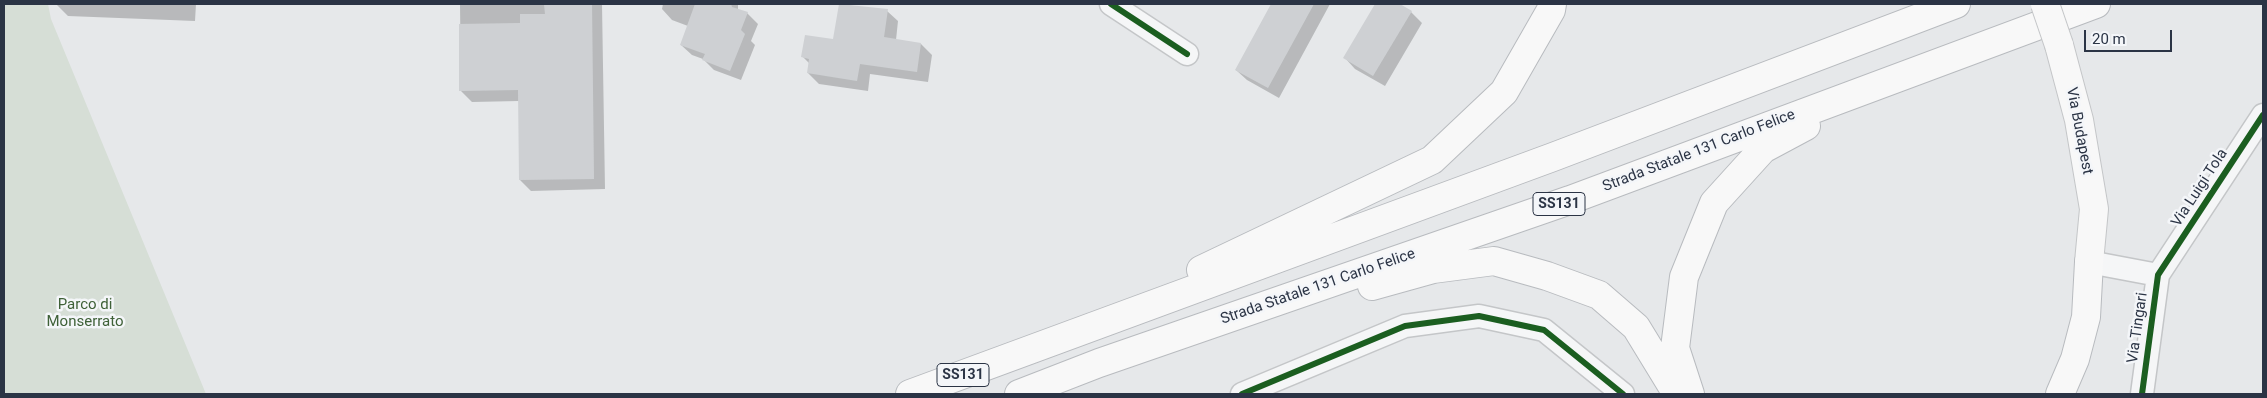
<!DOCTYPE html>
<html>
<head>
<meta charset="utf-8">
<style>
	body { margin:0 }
	#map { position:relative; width:2267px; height:398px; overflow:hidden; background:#e6e8ea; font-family:Roboto,sans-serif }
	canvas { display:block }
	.frame { position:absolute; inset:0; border:5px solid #2b3445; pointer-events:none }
	.scale { position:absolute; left:2084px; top:30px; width:88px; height:22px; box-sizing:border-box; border:2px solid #2b3445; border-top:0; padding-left:6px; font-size:15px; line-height:18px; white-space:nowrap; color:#2b3445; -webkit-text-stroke:4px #f4f6f9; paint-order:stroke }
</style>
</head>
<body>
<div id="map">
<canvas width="2267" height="398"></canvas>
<div class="frame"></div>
<div class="scale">20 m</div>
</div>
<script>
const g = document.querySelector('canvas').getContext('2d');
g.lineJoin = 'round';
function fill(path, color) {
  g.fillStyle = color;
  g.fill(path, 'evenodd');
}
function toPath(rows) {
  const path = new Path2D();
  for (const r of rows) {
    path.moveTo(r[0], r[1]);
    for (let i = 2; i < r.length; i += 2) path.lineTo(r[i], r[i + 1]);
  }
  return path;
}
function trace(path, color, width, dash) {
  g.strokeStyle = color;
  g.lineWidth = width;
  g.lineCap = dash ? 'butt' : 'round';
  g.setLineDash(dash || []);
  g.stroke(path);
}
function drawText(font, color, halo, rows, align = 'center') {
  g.font = font + ' Roboto,sans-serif';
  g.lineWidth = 5;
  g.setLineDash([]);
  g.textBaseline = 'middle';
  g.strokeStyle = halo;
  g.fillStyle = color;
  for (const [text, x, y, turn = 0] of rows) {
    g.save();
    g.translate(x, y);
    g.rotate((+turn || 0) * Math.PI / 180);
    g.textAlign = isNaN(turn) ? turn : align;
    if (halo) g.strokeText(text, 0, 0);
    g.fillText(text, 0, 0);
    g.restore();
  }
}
fill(toPath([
	[4,4,48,4,51,19,206,394,4,394]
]), '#d6ded6');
fill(toPath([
	[56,4,196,4,195,21,68,16],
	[460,4,602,4,605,189,531,191,520,180,519,101,472,102,461,91],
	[663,4,738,4,738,10,747,13,758,24,751,41,755,45,741,80,714,70,703,59,692,55,681,45,688,26,672,20,662,9],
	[840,4,887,11,898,21,896,40,921,44,932,55,928,82,870,74,868,91,819,84,808,73,810,64,803,57,834,40],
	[1272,4,1330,4,1279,98,1247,80,1236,70],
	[1377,4,1397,4,1411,12,1422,23,1385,86,1355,69,1345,58]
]), '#0003');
fill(toPath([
	[544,4,592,4,594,179,519,180,518,90,459,91,459,24,520,23,520,14,545,14],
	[695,4,731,4,732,7,748,12,741,30,745,34,730,71,702,60,705,54,680,45],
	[839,4,888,9,884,37,921,43,917,72,860,64,857,81,807,73,809,59,801,57,805,35,833,39],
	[1271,4,1314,4,1268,88,1235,70],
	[1375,4,1400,4,1412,11,1373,76,1343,58]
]), '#ced0d3');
const minor = toPath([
	[1111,4,1187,54],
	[2089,262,2158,275],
	[1242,394,1405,326,1479,316,1544,330,1623,394],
	[2142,394,2158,275,2263,115]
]);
const secondary = toPath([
	[2059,45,2079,120,2094,209,2089,262]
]);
const trunk = toPath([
	[1201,270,1432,160,1504,92,1551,10,1552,4],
	[1372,286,1433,269,1494,261,1547,276,1599,295,1636,327,1677,394],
	[910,394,1553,157,1956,4],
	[1019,394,1099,363,1570,200,2096,4],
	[1690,394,1675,348,1684,277,1714,203,1763,149,1806,126],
	[2060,394,2075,359,2086,317,2089,262]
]);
trace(minor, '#c4c6c8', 25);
trace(secondary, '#c4c6c8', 30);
trace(trunk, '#b8bbbf', 30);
trace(minor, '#f5f6f7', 22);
trace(secondary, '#f8f8f8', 28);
trace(trunk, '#f8f8f8', 28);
const secondaryBridge = toPath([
	[2045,4,2059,45]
]);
trace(secondaryBridge, '#c4c6c8', 30, []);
trace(secondaryBridge, '#f8f8f8', 28);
trace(toPath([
	[1111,4,1187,54],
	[1242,394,1405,326,1479,316,1544,330,1623,394],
	[2142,394,2158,275,2263,115]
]), '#1b5e20', 6);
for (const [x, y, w] of [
	[1559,204,52],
	[963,375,52]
]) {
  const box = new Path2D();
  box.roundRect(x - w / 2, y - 11.5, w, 23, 4);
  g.fillStyle = '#f4f6f9';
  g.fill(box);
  trace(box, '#2b3445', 1);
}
drawText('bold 14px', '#2b3445', null, [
	["SS131",1559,204],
	["SS131",963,375]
]);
drawText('15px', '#2b3445', '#f4f6f9', [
	["Via Budapest",2079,131,79],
	["Strada Statale 131 Carlo Felice",1699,151,-21],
	["Via Luigi Tola",2200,188,-57],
	["Strada Statale 131 Carlo Felice",1318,287,-19],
	["Via Tingari",2138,328,-82]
]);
drawText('15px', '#3f6138', '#f4f6f9', [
	["Parco di",85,305],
	["Monserrato",85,322]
]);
</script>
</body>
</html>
